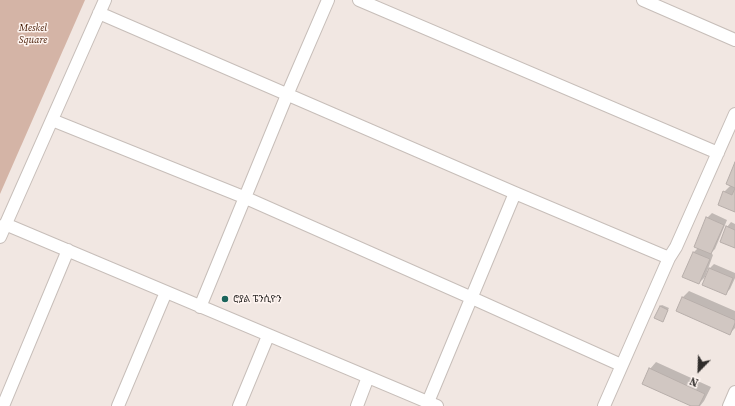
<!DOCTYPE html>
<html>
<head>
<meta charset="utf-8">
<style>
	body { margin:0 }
	#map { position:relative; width:735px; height:406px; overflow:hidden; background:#f1e7e2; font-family:"Source Serif 4",serif }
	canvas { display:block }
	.north { position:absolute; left:679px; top:350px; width:40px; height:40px; -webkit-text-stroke:3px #fef4f0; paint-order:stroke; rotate:203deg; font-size:11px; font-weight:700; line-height:16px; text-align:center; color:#302d2b }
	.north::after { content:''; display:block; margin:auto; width:14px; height:18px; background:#302d2b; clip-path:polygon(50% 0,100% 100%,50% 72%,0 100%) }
</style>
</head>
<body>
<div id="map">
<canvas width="735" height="406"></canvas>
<div class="north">N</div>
</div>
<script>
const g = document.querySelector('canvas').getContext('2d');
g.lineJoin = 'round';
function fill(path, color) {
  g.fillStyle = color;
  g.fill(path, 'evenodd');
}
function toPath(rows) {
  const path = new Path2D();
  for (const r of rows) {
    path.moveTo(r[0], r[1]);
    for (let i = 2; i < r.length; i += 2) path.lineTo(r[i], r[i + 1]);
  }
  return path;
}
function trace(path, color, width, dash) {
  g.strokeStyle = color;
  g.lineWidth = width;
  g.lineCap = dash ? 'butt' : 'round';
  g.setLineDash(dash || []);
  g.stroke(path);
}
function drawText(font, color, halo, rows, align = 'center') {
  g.font = font + ' "Source Serif 4","Noto Sans Ethiopic",serif';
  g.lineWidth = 3;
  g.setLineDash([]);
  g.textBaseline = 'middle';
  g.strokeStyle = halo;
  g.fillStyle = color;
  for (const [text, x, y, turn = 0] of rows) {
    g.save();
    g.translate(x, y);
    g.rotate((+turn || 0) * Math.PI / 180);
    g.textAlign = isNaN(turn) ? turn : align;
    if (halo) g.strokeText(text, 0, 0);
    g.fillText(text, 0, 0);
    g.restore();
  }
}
fill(toPath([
	[0,0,85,0,0,194]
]), '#d4b4a6');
fill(toPath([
	[735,165,735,211,724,192,731,185],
	[712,213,727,220,715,249,711,253,713,255,705,277,699,283,694,252,698,248,707,218],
	[731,222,735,224,735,247,727,227],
	[714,264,735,273,735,278,730,289,725,294,703,284,710,268],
	[689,291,735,311,735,328,729,334,683,297],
	[662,305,669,308,663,321,660,306],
	[656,362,711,387,704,401,700,406,693,406,650,369]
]), '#0003');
const building = toPath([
	[735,162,735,212,718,205,723,191,732,195,735,188,726,184,735,162],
	[706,217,724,225,711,254,694,247,706,217],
	[726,226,735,230,735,248,720,242,726,226],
	[693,252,710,259,699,284,682,277,693,252],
	[709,268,733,278,726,295,702,285,709,268],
	[682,297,735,320,735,323,730,335,676,311,682,297],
	[660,306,668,310,663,322,654,318,660,306],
	[649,368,705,394,699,406,691,406,642,384,649,368]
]);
fill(building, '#d1c7c2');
trace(building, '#b7aeaa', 1);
const minor = toPath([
	[359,0,718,153],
	[643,0,735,40],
	[99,13,515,193,669,258],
	[52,120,246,198,472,298,621,365],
	[5,224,437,406],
	[0,237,105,0],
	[200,307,287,95,328,0],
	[428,402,515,193],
	[3,406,68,250],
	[118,406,166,292],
	[239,406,268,336],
	[357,406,368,377],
	[604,406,669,258,676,247,735,114],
	[729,406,735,392]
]);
trace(minor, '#c7beb9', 14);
trace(minor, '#fff', 12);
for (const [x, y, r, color] of [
	[225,299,4,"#1a645b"]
]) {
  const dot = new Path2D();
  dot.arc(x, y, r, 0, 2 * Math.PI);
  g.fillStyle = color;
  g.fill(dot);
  trace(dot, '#fef4f0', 1.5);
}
drawText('italic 10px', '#491e06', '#fef4f0', [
	["Meskel",33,28],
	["Square",33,40]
]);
drawText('10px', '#302d2b', '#fef4f0', [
	["ሮያል ፔንሲዮን",233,299]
], 'left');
</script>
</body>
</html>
